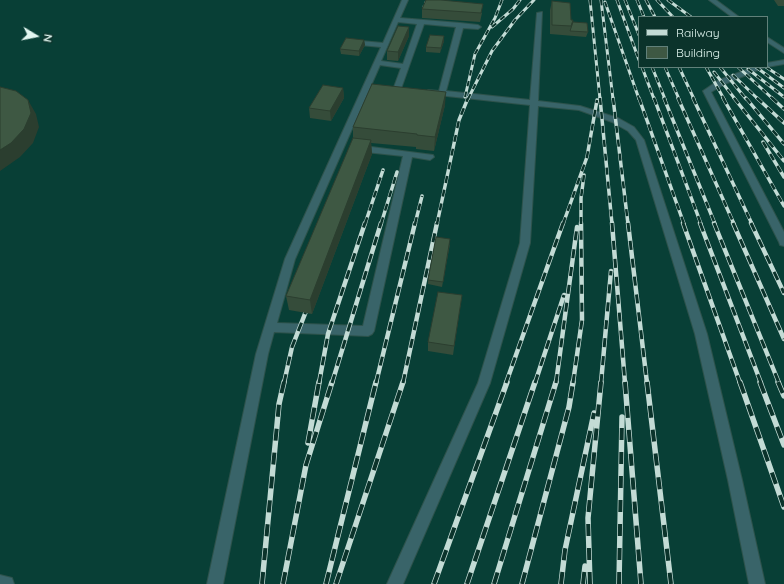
<!DOCTYPE html>
<html>
<head>
<meta charset="utf-8">
<style>
	body { margin:0 }
	#map { position:relative; width:784px; height:584px; overflow:hidden; background:#0b332b; font-family:Quicksand,sans-serif }
	canvas { display:block }
	.legend { position:absolute; left:638px; top:16px; width:130px; height:52px; box-sizing:border-box; background:#0b332b; border:1px solid #61817a; margin:0; padding:5px 7px; list-style:none; font-size:12px; color:#e1f6f0 }
	.legend li { display:flex; align-items:center; gap:8px; height:20px }
	.legend b { width:20px; border:1px solid #61817a }
	.north { position:absolute; left:16px; top:16px; width:40px; height:40px; -webkit-text-stroke:3px #0b332b; paint-order:stroke; rotate:100deg; font-size:11px; font-weight:700; line-height:16px; text-align:center; color:#e1f6f0 }
	.north::after { content:''; display:block; margin:auto; width:14px; height:18px; background:#e1f6f0; clip-path:polygon(50% 0,100% 100%,50% 72%,0 100%) }
</style>
</head>
<body>
<div id="map">
<canvas width="784" height="584"></canvas>
<ul class="legend">
<li><b style="height:5px;background:#c3dbd5"></b>Railway</li>
<li><b style="height:11px;background:#3e5843"></b>Building</li>
</ul>
<div class="north">N</div>
</div>
<script>
const g = document.querySelector('canvas').getContext('2d');
g.lineJoin = 'round';
function fill(path, color) {
  g.fillStyle = color;
  g.fill(path, 'evenodd');
}
function toPath(rows) {
  const path = new Path2D();
  for (const r of rows) {
    path.moveTo(r[0], r[1]);
    for (let i = 2; i < r.length; i += 2) path.lineTo(r[i], r[i + 1]);
  }
  return path;
}
function trace(path, color, width, dash) {
  g.strokeStyle = color;
  g.lineWidth = width;
  g.lineCap = dash ? 'butt' : 'round';
  g.setLineDash(dash || []);
  g.stroke(path);
}
fill(toPath([
	[0,0,784,0,784,584,0,584],
	[639,17,767,17,767,67,639,67]
]), '#083f36');
const service = toPath([
	[402,0,408,0,400,18,460,23,478,25,481,27,478,29,463,28,446,91,530,100,537,13,542,12,538,101,580,106,618,118,634,127,644,140,707,334,742,480,765,584,749,584,728,480,695,334,636,140,628,131,612,122,579,110,538,106,530,243,490,383,403,584,387,584,478,383,520,243,530,105,428,94,428,90,439,91,456,27,424,24,397,100,394,100,390,98,401,68,380,65,295,259,277,323,363,326,403,156,356,151,352,148,356,145,433,155,434,157,430,160,412,157,374,331,372,334,368,336,274,332,268,354,223,584,207,584,256,354,285,259,381,47,350,44,347,42,350,40,383,43,402,0],
	[398,22,417,24,403,64,381,61,398,22],
	[709,0,716,0,739,17,732,17,709,0],
	[767,37,784,48,784,53,767,42,767,37],
	[784,60,784,64,767,67,766,67,767,63,784,60],
	[754,67,765,67,725,84,711,92,784,232,784,246,780,245,779,242,703,91,719,80,754,67],
	[0,575,12,578,14,584,0,584,0,575]
]);
trace(service, '#2d524b', 2);
trace(toPath([
	[423,7,426,0]
]), '#719089', 1.5, [2, 2]);
fill(service, '#396469');
const railFar3 = toPath([
	[590,0,600,99],
	[601,0,613,99],
	[617,0,639,60],
	[625,0,639,35],
	[637,0,644,17],
	[646,0,655,17],
	[657,0,673,17],
	[668,0,691,17],
	[605,2,639,99],
	[492,27,513,9,520,0],
	[642,67,654,99],
	[652,67,665,99],
	[665,67,679,99],
	[679,67,694,99],
	[706,67,724,99],
	[720,67,746,99],
	[738,67,773,99],
	[756,67,784,88],
	[766,67,784,79],
	[748,69,784,97],
	[714,72,735,99],
	[733,75,758,99],
	[465,97,475,54,495,18,502,0],
	[468,99,492,51,515,20,534,0]
]);
const railFar2 = toPath([
	[600,98,612,224],
	[613,98,628,224],
	[639,98,684,224],
	[654,98,701,224],
	[664,98,715,224],
	[678,98,734,224],
	[693,98,752,224],
	[723,98,784,206],
	[734,98,784,161],
	[746,98,784,144],
	[757,98,784,123],
	[772,98,784,109],
	[763,142,784,177],
	[365,224,383,170],
	[381,224,397,172],
	[415,224,422,196],
	[437,224,459,120,468,98],
	[563,224,587,157,597,100],
	[581,224,581,198,584,175]
]);
const railFar1 = toPath([
	[612,223,625,383],
	[628,223,647,383],
	[683,223,740,383],
	[700,223,761,383],
	[714,223,779,383],
	[733,223,784,339],
	[751,223,784,293],
	[284,383,292,347,310,301],
	[319,383,328,334,365,223],
	[332,383,381,223],
	[376,383,415,223],
	[403,383,437,223],
	[506,383,563,223],
	[535,383,564,295],
	[556,383,577,227],
	[573,383,582,320,581,223],
	[601,383,611,271]
]);
const rail = toPath([
	[625,382,641,584],
	[647,382,671,584],
	[740,382,784,507],
	[760,382,784,445],
	[778,382,784,396],
	[308,443,319,382],
	[262,584,279,404,284,382],
	[283,584,306,465,332,382],
	[326,584,376,382],
	[336,584,403,382],
	[434,584,507,382],
	[467,584,535,382],
	[494,584,556,382],
	[522,584,569,407,573,382],
	[561,584,565,550,594,413],
	[583,584,585,566],
	[590,584,588,518,601,382],
	[619,584,622,417]
]);
trace(railFar3, '#c3dbd5', 3);
trace(railFar2, '#c3dbd5', 3.5);
trace(railFar1, '#c3dbd5', 4.5);
trace(rail, '#c3dbd5', 5.5);
trace(railFar3, '#0b332b', 2, [5.5]);
trace(railFar2, '#0b332b', 2.5, [7]);
trace(railFar1, '#0b332b', 3, [9]);
trace(rail, '#0b332b', 4, [12]);
fill(toPath([
	[426,0,443,0,482,13,480,22,422,18,422,9],
	[774,0,784,0,784,6,778,6],
	[552,1,571,20,588,32,586,37,550,34,550,10],
	[409,27,409,36,398,61,387,60,387,51],
	[444,36,444,41,440,53,426,52,426,47],
	[364,40,365,45,359,56,341,54,340,49],
	[343,88,344,98,331,121,310,118,309,108],
	[445,105,434,151,416,149,416,147,371,143,372,154,312,314,289,310,286,296,353,138,353,127],
	[450,244,442,287,428,284,428,280],
	[462,295,453,355,428,351,428,342]
]), '#354c3a');
fill(toPath([
	[409,27,409,36,398,61,398,52],
	[444,36,444,41,440,53,441,48],
	[364,40,365,45,359,56,359,51],
	[343,88,344,98,331,121,330,111],
	[446,92,445,105,434,151,435,137],
	[28,100,36,114,39,127,33,143,20,157,0,171,0,150],
	[371,140,372,154,312,314,310,300]
]), '#2b3e2f');
const building = toPath([
	[426,0,441,0,483,4,481,13,422,9,426,0],
	[552,1,570,3,571,20,573,20,571,26,552,25,552,1],
	[573,22,587,23,588,32,570,31,573,22],
	[398,26,409,27,398,52,387,51,398,26],
	[430,35,444,36,441,48,426,47,430,35],
	[346,38,364,40,359,51,340,49,346,38],
	[372,84,446,92,435,137,417,135,417,134,353,127,372,84],
	[323,85,343,88,330,111,309,108,323,85],
	[0,87,16,91,28,100,31,113,24,129,11,143,0,150,0,87],
	[353,138,371,140,310,300,286,296,353,138],
	[436,237,450,239,443,282,428,280,436,237],
	[438,292,462,295,454,346,428,342,438,292]
]);
fill(building, '#3e5843');
trace(building, '#2b3e2f', 1);
</script>
</body>
</html>
